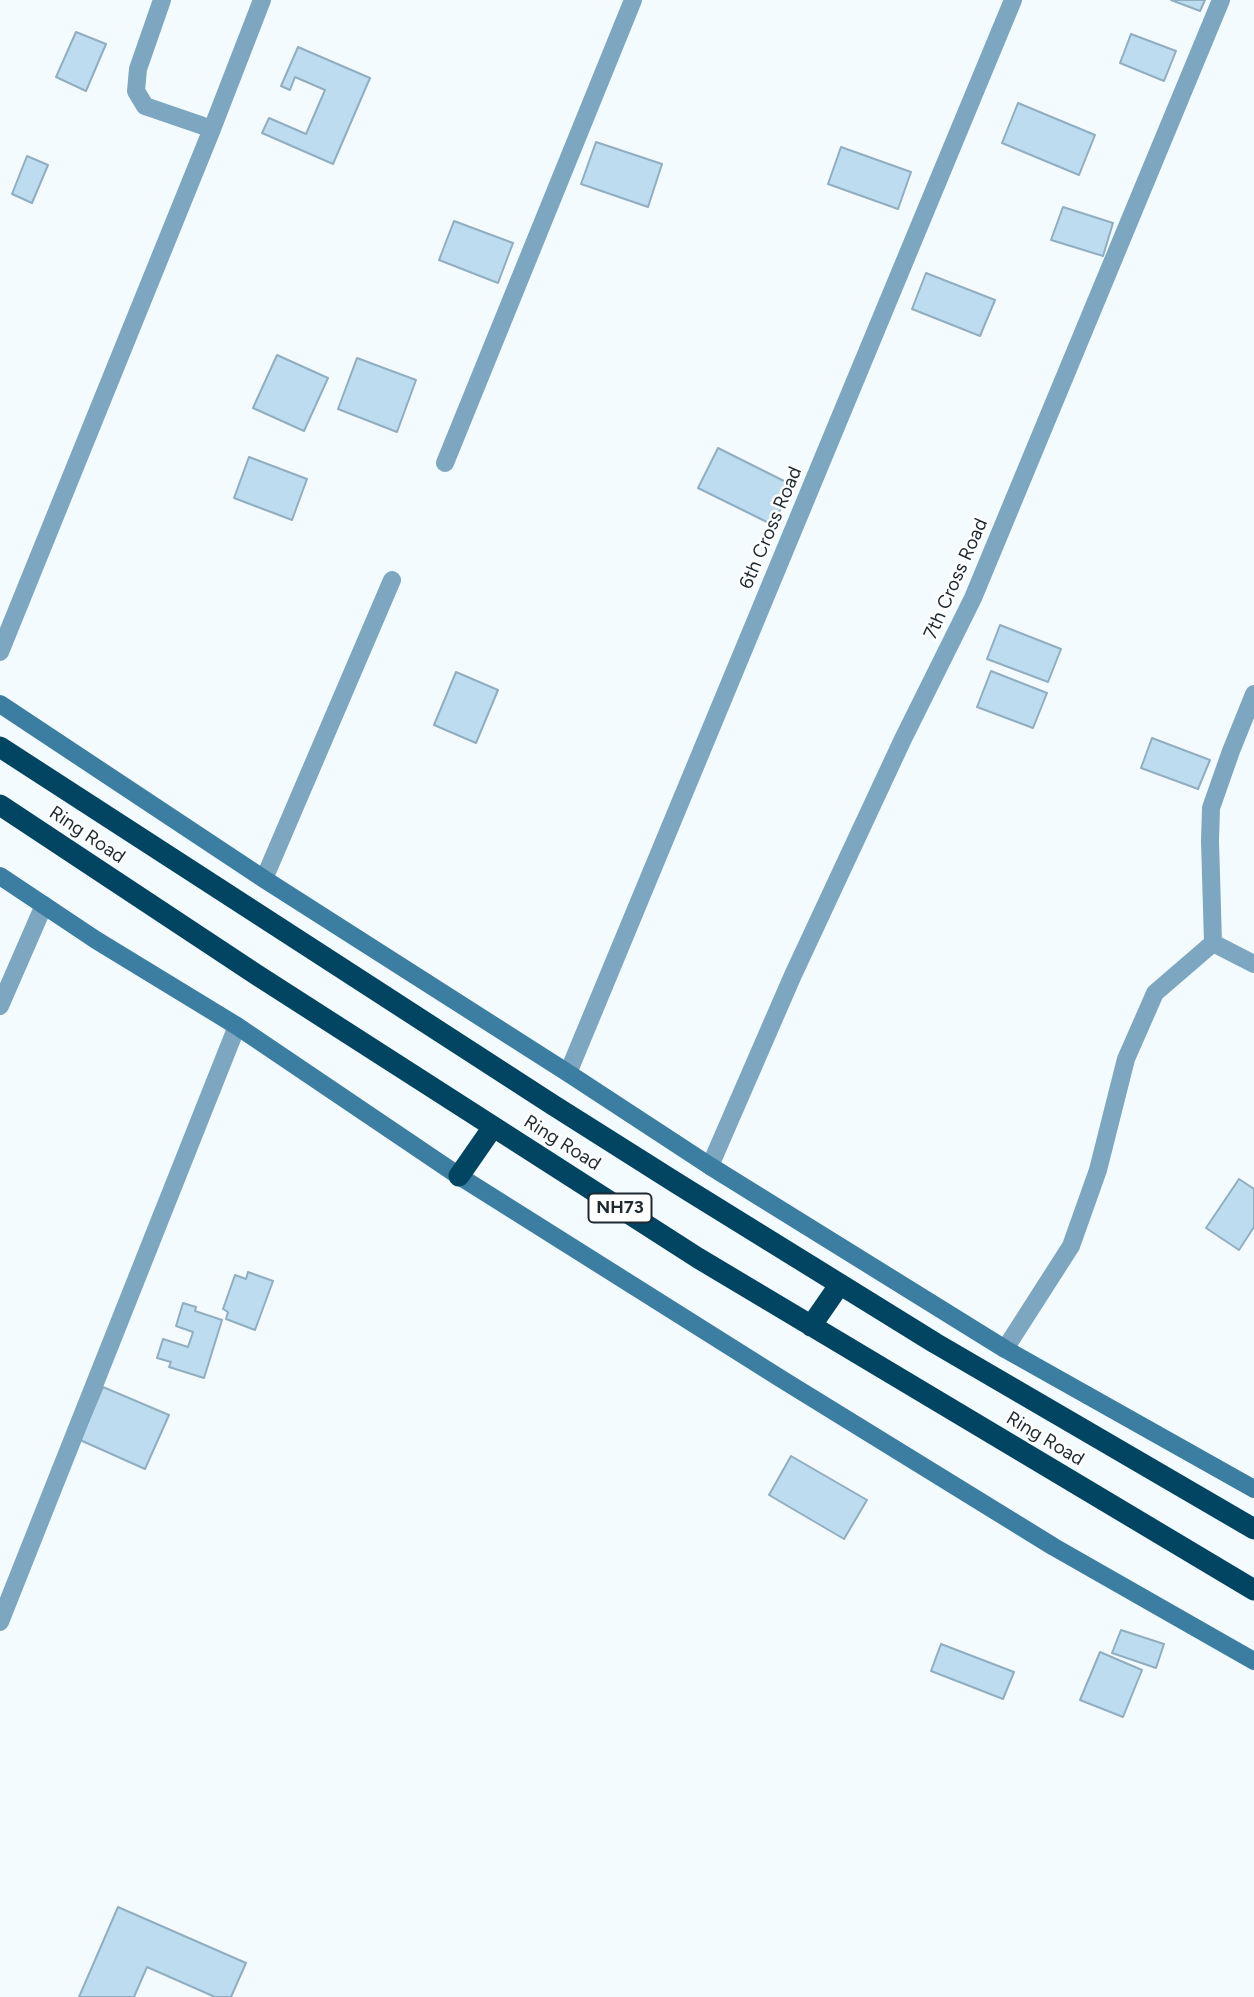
<!DOCTYPE html>
<html>
<head>
<meta charset="utf-8">
<style>
	body { margin:0 }
	canvas { display:block; background:#f4fbfe }
</style>
</head>
<body>
<canvas width="1254" height="1997"></canvas>
<script>
const g = document.querySelector('canvas').getContext('2d');
g.lineJoin = 'round';
function fill(path, color) {
  g.fillStyle = color;
  g.fill(path, 'evenodd');
}
function toPath(rows) {
  const path = new Path2D();
  for (const r of rows) {
    path.moveTo(r[0], r[1]);
    for (let i = 2; i < r.length; i += 2) path.lineTo(r[i], r[i + 1]);
  }
  return path;
}
function trace(path, color, width, dash) {
  g.strokeStyle = color;
  g.lineWidth = width;
  g.lineCap = dash ? 'butt' : 'round';
  g.setLineDash(dash || []);
  g.stroke(path);
}
function drawText(font, color, halo, rows, align = 'center') {
  g.font = font + ' Figtree,sans-serif';
  g.lineWidth = 5;
  g.setLineDash([]);
  g.textBaseline = 'middle';
  g.strokeStyle = halo;
  g.fillStyle = color;
  for (const [text, x, y, turn = 0] of rows) {
    g.save();
    g.translate(x, y);
    g.rotate((+turn || 0) * Math.PI / 180);
    g.textAlign = isNaN(turn) ? turn : align;
    if (halo) g.strokeText(text, 0, 0);
    g.fillText(text, 0, 0);
    g.restore();
  }
}
const building = toPath([
	[1171,0,1205,0,1200,11,1171,0],
	[76,32,106,44,86,91,56,77,76,32],
	[1131,34,1176,51,1164,81,1120,63,1131,34],
	[298,47,370,78,333,164,262,133,269,118,306,134,325,90,295,77,290,90,281,86,298,47],
	[1018,103,1095,135,1079,175,1002,143,1018,103],
	[596,142,662,164,648,207,581,184,596,142],
	[841,147,911,172,898,209,828,184,841,147],
	[27,156,48,165,32,203,12,194,27,156],
	[1063,207,1113,223,1103,256,1051,240,1063,207],
	[454,221,513,243,498,283,439,260,454,221],
	[926,273,995,300,980,336,912,309,926,273],
	[277,355,328,378,304,431,253,408,277,355],
	[357,358,416,380,397,432,338,409,357,358],
	[718,448,792,485,773,525,698,488,718,448],
	[249,457,307,479,292,520,234,498,249,457],
	[1000,625,1061,649,1048,682,987,659,1000,625],
	[991,671,1047,693,1033,728,977,707,991,671],
	[456,672,498,690,476,743,434,725,456,672],
	[1152,738,1210,760,1198,789,1141,768,1152,738],
	[1239,1179,1254,1189,1254,1227,1239,1250,1206,1228,1239,1179],
	[248,1272,273,1281,255,1330,226,1319,228,1312,223,1309,235,1275,246,1279,248,1272],
	[183,1303,196,1307,195,1311,222,1320,204,1378,169,1367,171,1362,157,1358,163,1339,188,1347,193,1332,176,1326,183,1303],
	[103,1387,169,1415,145,1469,80,1440,103,1387],
	[791,1456,867,1500,844,1539,769,1495,791,1456],
	[1121,1630,1164,1644,1156,1668,1112,1653,1121,1630],
	[941,1644,1014,1672,1003,1699,931,1671,941,1644],
	[1100,1652,1142,1670,1123,1717,1080,1700,1100,1652],
	[118,1907,246,1963,231,1997,215,1997,147,1967,134,1997,79,1997,118,1907]
]);
fill(building, '#bddcef');
trace(building, '#91aec0', 2);
trace(toPath([
	[212,129,262,0],
	[445,463,633,0],
	[0,652,212,129,145,106,136,91,138,69,162,0],
	[264,879,392,580],
	[1213,943,1210,841,1211,808,1231,751,1254,694],
	[0,1006,44,905],
	[568,1073,1013,0],
	[710,1166,793,975,903,739,973,598,1221,0],
	[1005,1349,1071,1246,1098,1170,1126,1059,1155,993,1213,943,1254,964],
	[0,1622,237,1026]
]), '#7da7c0', 18);
trace(toPath([
	[0,704,264,879,568,1073,710,1166,1005,1349,1254,1489],
	[0,876,96,940,237,1026,459,1176,783,1380,1054,1547,1254,1661]
]), '#3b7ea2', 18);
trace(toPath([
	[0,747,553,1105,678,1184,935,1343,1254,1529],
	[0,805,257,975,698,1258,1254,1590],
	[459,1176,493,1127],
	[811,1326,840,1284]
]), '#024562', 21);
for (const [x, y, w] of [
	[620,1208,63]
]) {
  const box = new Path2D();
  box.roundRect(x - w / 2, y - 14.5, w, 29, 5);
  g.fillStyle = '#fff';
  g.fill(box);
  trace(box, '#1e2a31', 2);
}
drawText('bold 18px', '#1e2a31', null, [
	["NH73",620,1208]
]);
drawText('19px', '#1e2a31', '#fff', [
	["6th Cross Road",771,528,-67],
	["7th Cross Road",956,579,-66],
	["Ring Road",87,835,34],
	["Ring Road",562,1143,32],
	["Ring Road",1045,1439,31]
]);
</script>
</body>
</html>
